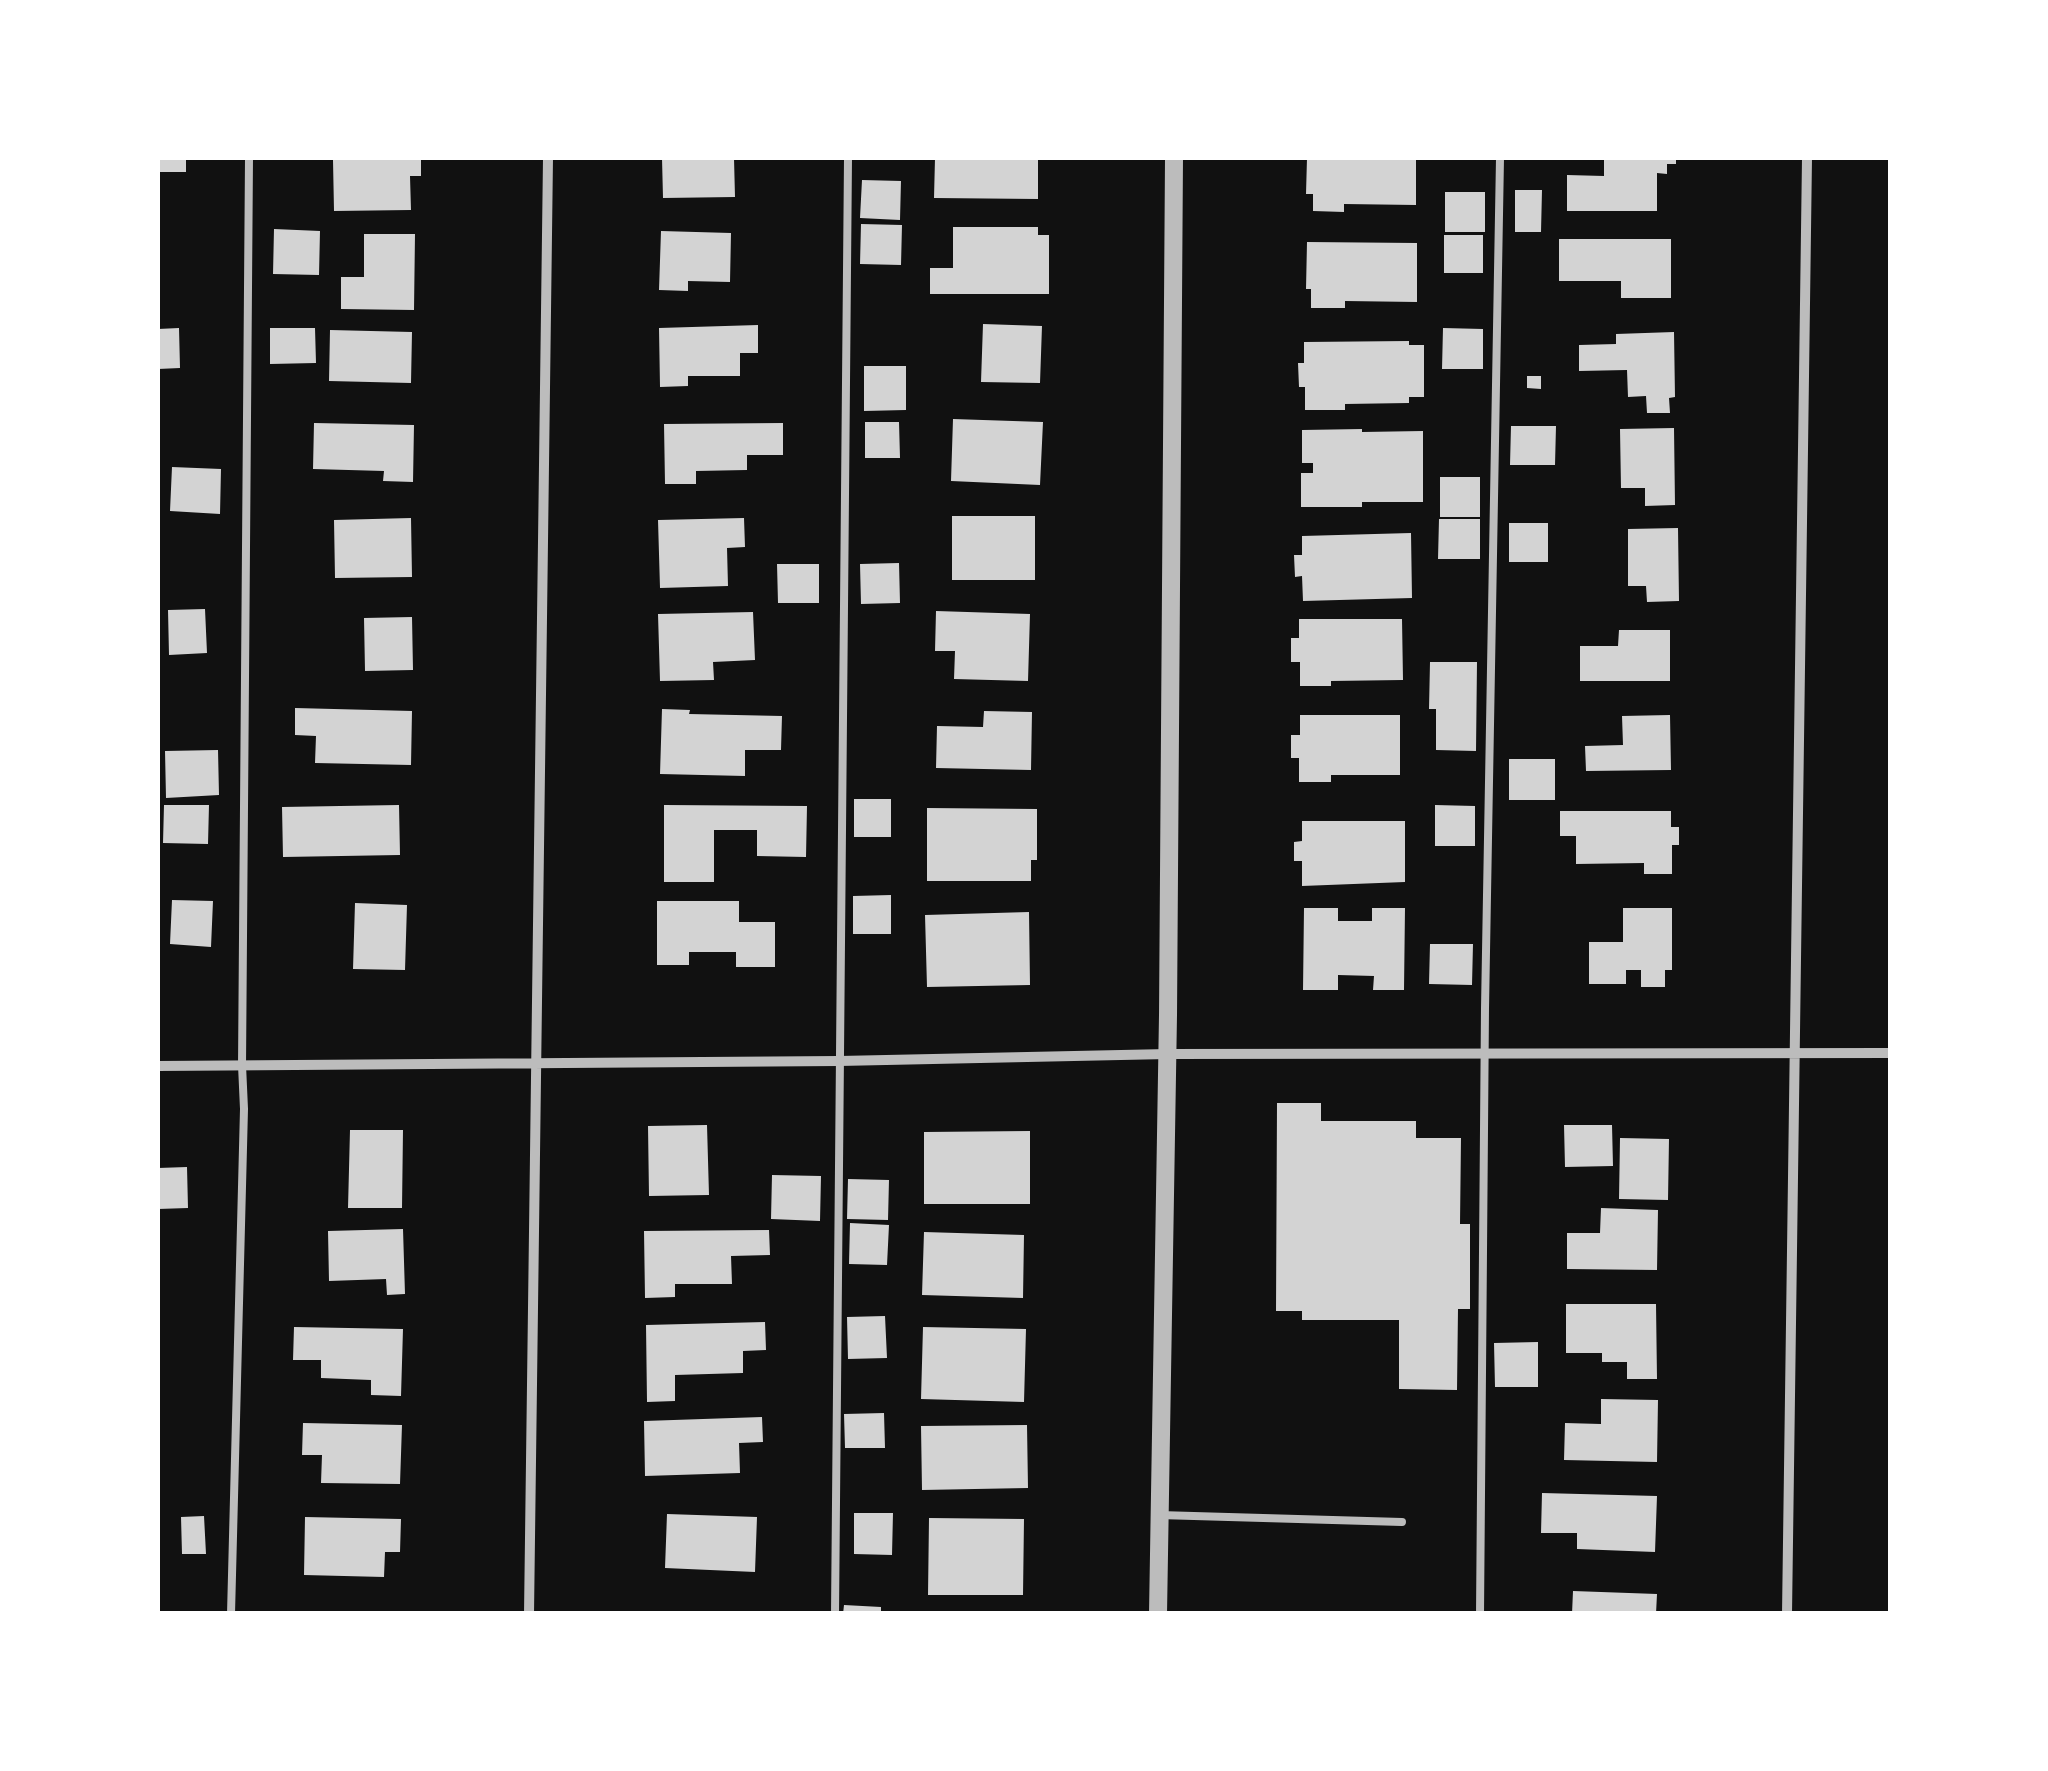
<!DOCTYPE html>
<html>
<head>
<meta charset="utf-8">
<style>
	body { margin:0 }
	#map { position:relative; width:2048px; height:1771px; overflow:hidden; background:#111; font-family:"Titillium Web",sans-serif }
	canvas { display:block }
	.frame { position:absolute; inset:0; border:160px solid #fff; pointer-events:none }
</style>
</head>
<body>
<div id="map">
<canvas width="2048" height="1771"></canvas>
<div class="frame"></div>
</div>
<script>
const g = document.querySelector('canvas').getContext('2d');
g.lineJoin = 'round';
function fill(path, color) {
  g.fillStyle = color;
  g.fill(path, 'evenodd');
}
function toPath(rows) {
  const path = new Path2D();
  for (const r of rows) {
    path.moveTo(r[0], r[1]);
    for (let i = 2; i < r.length; i += 2) path.lineTo(r[i], r[i + 1]);
  }
  return path;
}
function trace(path, color, width, dash) {
  g.strokeStyle = color;
  g.lineWidth = width;
  g.lineCap = dash ? 'butt' : 'round';
  g.setLineDash(dash || []);
  g.stroke(path);
}
fill(toPath([
	[158,158,186,158,186,172,158,172],
	[359,158,421,158,421,176,410,176,411,210,334,211,333,160,359,160],
	[662,158,734,158,735,197,663,198],
	[935,158,1038,158,1038,199,934,198],
	[1307,158,1416,158,1416,205,1344,204,1344,212,1313,211,1313,194,1306,194],
	[1604,158,1676,158,1676,164,1667,164,1667,174,1657,173,1657,211,1567,211,1567,175,1604,176],
	[862,180,901,181,900,220,860,218],
	[1515,190,1542,190,1541,232,1515,232],
	[1445,192,1485,192,1485,232,1445,232],
	[861,224,902,225,901,265,860,264],
	[953,227,1038,227,1038,235,1049,235,1049,294,930,294,930,268,953,268],
	[274,229,320,231,319,275,273,274],
	[661,231,731,233,730,282,688,281,688,291,659,290],
	[364,234,415,234,414,310,341,309,341,277,364,277],
	[1444,235,1483,235,1483,273,1444,273],
	[1559,239,1671,239,1671,298,1621,298,1621,281,1559,281],
	[1307,242,1417,243,1417,302,1345,301,1345,308,1311,308,1311,289,1306,289],
	[983,324,1042,326,1040,383,981,382],
	[758,325,758,353,740,353,740,376,688,376,688,386,660,387,659,328],
	[179,328,180,368,158,369,158,329],
	[270,328,315,328,316,363,270,364],
	[1443,328,1483,329,1483,369,1442,369],
	[330,330,412,332,411,383,329,381],
	[1674,332,1675,397,1669,398,1670,413,1647,413,1646,396,1628,397,1627,370,1579,371,1579,345,1616,344,1616,334],
	[1409,341,1409,345,1424,345,1424,397,1409,397,1409,403,1345,404,1345,410,1305,410,1305,387,1299,387,1298,363,1304,363,1304,342],
	[864,366,906,366,906,410,864,411],
	[1527,376,1541,376,1541,389,1527,388],
	[953,419,1043,422,1040,485,951,481],
	[865,422,899,422,900,458,865,458],
	[314,423,414,425,413,482,383,481,384,471,313,469],
	[783,423,783,455,747,455,747,470,696,471,696,484,665,484,664,424],
	[1511,426,1556,426,1555,465,1510,465],
	[1674,428,1675,505,1645,506,1645,488,1621,488,1620,429],
	[1362,429,1362,432,1423,431,1423,502,1362,502,1362,507,1301,507,1301,473,1313,473,1313,463,1302,463,1302,430],
	[172,467,221,469,220,514,170,511],
	[1440,477,1480,477,1480,517,1440,517],
	[952,516,1035,516,1035,580,952,580],
	[411,518,412,577,335,578,334,520],
	[744,518,745,547,727,548,728,586,660,588,658,520],
	[1439,519,1480,519,1480,559,1438,559],
	[1509,523,1548,523,1548,562,1509,562],
	[1678,528,1679,601,1647,602,1646,586,1628,586,1628,529],
	[1411,533,1412,598,1303,601,1302,576,1295,577,1294,555,1302,555,1302,536],
	[899,563,900,603,861,604,860,564],
	[777,564,819,564,819,603,778,603],
	[205,609,207,653,169,655,168,610],
	[936,611,1030,614,1028,681,954,679,955,651,935,651],
	[753,612,755,660,713,662,714,680,660,681,658,614],
	[412,617,413,670,365,671,364,618],
	[1299,619,1402,619,1403,680,1331,681,1331,686,1300,686,1300,662,1291,662,1291,638,1299,638],
	[1619,630,1670,630,1670,681,1580,681,1580,646,1618,646],
	[1430,662,1477,662,1476,751,1436,750,1436,709,1429,709],
	[295,708,412,711,411,765,315,763,316,736,295,735],
	[662,709,690,710,689,714,782,716,781,750,745,750,745,776,660,774],
	[984,711,1032,712,1031,770,936,768,937,726,983,727],
	[1300,715,1400,715,1400,775,1331,775,1331,782,1299,782,1299,758,1291,758,1291,735,1300,735],
	[1670,715,1671,770,1586,771,1585,746,1623,745,1622,716],
	[218,750,219,795,166,798,165,751],
	[1509,759,1555,759,1555,800,1509,800],
	[854,799,891,799,891,837,854,837],
	[164,805,209,805,208,844,163,843],
	[399,805,400,855,283,857,282,807],
	[664,805,807,806,806,857,757,856,757,830,714,830,714,882,664,882],
	[1435,805,1475,806,1475,846,1435,846],
	[927,808,1037,809,1037,860,1031,860,1031,881,927,881],
	[1560,811,1671,811,1671,827,1679,827,1679,845,1672,845,1672,874,1644,874,1644,863,1576,864,1576,836,1560,836],
	[1302,821,1405,821,1405,882,1302,886,1302,861,1294,861,1294,842,1302,841],
	[891,895,891,934,853,934,853,896],
	[172,900,213,901,211,947,170,944],
	[657,901,739,901,739,922,775,922,775,967,736,967,736,952,689,952,689,965,657,965],
	[355,903,407,905,405,970,353,969],
	[1304,908,1338,908,1338,921,1372,921,1372,908,1405,908,1404,990,1373,990,1374,976,1338,975,1338,990,1303,990],
	[1623,908,1672,908,1672,970,1665,970,1665,987,1641,987,1641,970,1626,970,1626,984,1589,984,1589,942,1623,942],
	[1029,912,1030,985,927,987,925,915],
	[1430,944,1473,944,1472,985,1429,984],
	[1277,1103,1321,1103,1321,1121,1416,1121,1416,1138,1461,1138,1460,1224,1470,1224,1470,1309,1458,1309,1457,1390,1399,1389,1399,1320,1302,1320,1302,1311,1276,1311],
	[707,1125,709,1195,649,1196,648,1126],
	[1564,1125,1612,1125,1613,1166,1565,1167],
	[350,1130,403,1130,402,1208,348,1208],
	[1030,1131,1030,1204,924,1204,924,1132],
	[1620,1138,1669,1139,1668,1200,1619,1199],
	[187,1167,188,1208,158,1209,158,1168],
	[772,1175,821,1176,820,1221,771,1219],
	[848,1179,889,1180,888,1220,847,1219],
	[1601,1208,1658,1210,1657,1270,1567,1269,1567,1233,1600,1233],
	[850,1223,889,1225,887,1265,849,1264],
	[403,1229,405,1294,387,1295,386,1279,329,1281,328,1231],
	[769,1230,770,1255,731,1256,732,1284,675,1284,675,1297,645,1298,644,1231],
	[924,1232,1024,1235,1023,1298,922,1295],
	[1566,1304,1656,1304,1657,1379,1627,1379,1627,1362,1602,1362,1602,1353,1566,1353],
	[885,1316,887,1358,848,1359,847,1317],
	[765,1322,766,1350,743,1351,743,1373,675,1375,675,1401,647,1402,646,1325],
	[294,1327,403,1329,401,1396,371,1395,371,1380,321,1378,321,1360,293,1360],
	[923,1327,1026,1329,1024,1402,921,1399],
	[1538,1342,1538,1387,1495,1387,1494,1343],
	[1601,1399,1658,1400,1657,1462,1564,1460,1565,1423,1601,1424],
	[884,1413,885,1448,845,1448,844,1414],
	[762,1417,763,1442,739,1443,740,1473,645,1476,644,1421],
	[303,1423,402,1425,400,1484,321,1483,322,1455,302,1455],
	[1027,1425,1028,1488,922,1490,921,1426],
	[1542,1493,1657,1496,1655,1552,1577,1549,1577,1533,1541,1533],
	[854,1513,893,1513,892,1555,854,1554],
	[667,1514,757,1517,755,1572,665,1568],
	[204,1516,206,1554,182,1554,181,1517],
	[305,1517,401,1519,400,1552,385,1552,384,1577,304,1575],
	[929,1518,1024,1519,1023,1595,928,1595],
	[1573,1591,1657,1594,1656,1614,1572,1614],
	[844,1605,881,1607,881,1614,843,1614]
]), '#d3d3d3');
trace(toPath([
	[1159,1515,1402,1522],
	[231,1614,244,1109,242,1065,249,158],
	[835,1614,848,158],
	[1480,1614,1485,1008,1500,158]
]), '#bcbcbc', 8);
trace(toPath([
	[158,1066,839,1061,1168,1054,1890,1053],
	[529,1614,548,158],
	[1787,1614,1807,158]
]), '#bcbcbc', 10);
trace(toPath([
	[1158,1614,1168,1015,1174,158]
]), '#bcbcbc', 18);
</script>
</body>
</html>
